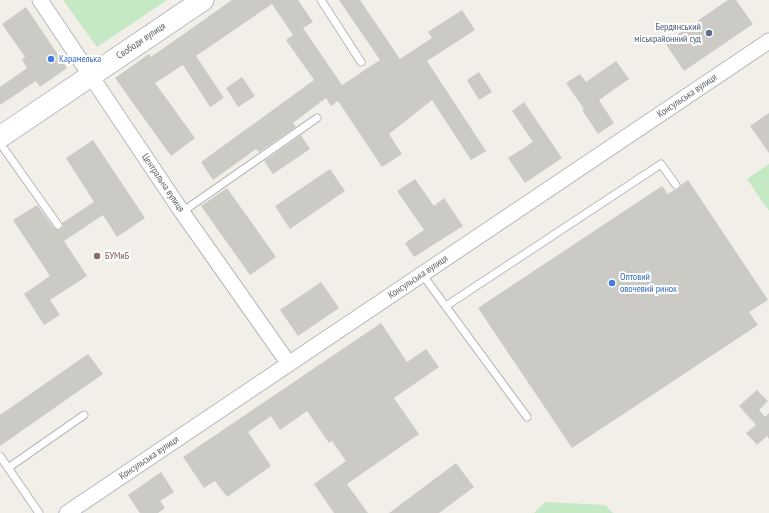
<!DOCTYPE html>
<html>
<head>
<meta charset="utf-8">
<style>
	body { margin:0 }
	canvas { display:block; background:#f1efe8 }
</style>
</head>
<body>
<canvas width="769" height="513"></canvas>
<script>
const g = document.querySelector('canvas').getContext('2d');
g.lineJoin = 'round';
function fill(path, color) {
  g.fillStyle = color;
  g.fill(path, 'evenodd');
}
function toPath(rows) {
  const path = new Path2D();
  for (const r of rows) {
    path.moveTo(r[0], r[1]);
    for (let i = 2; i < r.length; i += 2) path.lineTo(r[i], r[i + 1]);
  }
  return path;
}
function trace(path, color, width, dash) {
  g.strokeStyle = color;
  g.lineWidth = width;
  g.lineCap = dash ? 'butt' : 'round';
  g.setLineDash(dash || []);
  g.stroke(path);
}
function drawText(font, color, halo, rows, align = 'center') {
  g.font = font + ' "PT Sans Narrow",sans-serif';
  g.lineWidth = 4;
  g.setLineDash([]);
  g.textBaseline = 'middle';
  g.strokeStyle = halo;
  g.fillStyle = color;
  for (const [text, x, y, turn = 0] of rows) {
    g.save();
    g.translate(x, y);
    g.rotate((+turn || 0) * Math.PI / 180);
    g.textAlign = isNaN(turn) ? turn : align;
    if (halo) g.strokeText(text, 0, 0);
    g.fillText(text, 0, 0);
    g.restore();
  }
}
fill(toPath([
	[63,0,167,0,97,47],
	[769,164,769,211,747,179],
	[545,502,605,505,613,513,534,513]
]), '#c5e8c5');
fill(toPath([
	[232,0,298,0,313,22,303,28,342,85,380,60,339,0,360,0,400,59,432,38,428,32,462,10,475,30,427,61,486,151,471,160,432,100,389,134,402,154,382,167,338,101,331,106,326,98,293,123,296,127,259,152,256,149,213,180,201,162,314,80,286,40,293,35,272,4,196,56,224,98,210,107,183,65,155,83,195,138,171,156,115,78,149,54,151,57],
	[728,0,736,0,753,24,684,71,665,43],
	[26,7,67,68,40,87,36,81,0,105,0,87,27,68,22,60,25,57,2,24],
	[616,61,629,79,599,100,614,123,598,134,582,110,584,109,566,83,580,74,586,82],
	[479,72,492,92,479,100,467,80],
	[242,77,255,96,238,107,226,88],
	[524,102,562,158,525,183,508,158,533,142,512,111],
	[769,113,769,153,750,126],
	[301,135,310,149,273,174,264,161],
	[93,140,145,218,117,237,103,215,64,241,87,276,50,300,60,315,44,325,24,294,50,276,13,220,37,205,54,228,59,230,63,227,62,223,94,202,66,158],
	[330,169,345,191,290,229,275,206],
	[415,179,434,206,444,198,463,226,414,257,405,243,424,230,397,191],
	[688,180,768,300,749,312,758,325,572,448,478,308,662,186,668,194,674,190,679,189,681,185],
	[227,188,276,257,250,275,201,206],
	[321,282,339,308,298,336,280,310],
	[381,323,407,362,426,349,439,367,394,398,419,434,347,484,368,513,334,513,314,484,346,461,332,441,329,443,307,411,280,430,271,416,248,432,271,466,227,497,215,481,204,488,183,457],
	[88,354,103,374,0,446,0,415],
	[757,390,768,401,759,410,765,417,769,413,769,439,767,436,757,445,746,433,756,425,739,406],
	[456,463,474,487,439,513,389,513],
	[161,472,174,492,160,501,165,508,158,513,140,513,128,495]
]), '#cccac5');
const lane = toPath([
	[321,0,361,62],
	[0,143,58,225],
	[182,212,317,118],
	[422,274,527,417],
	[446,306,661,164,676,185],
	[0,456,39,513],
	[8,468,84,415]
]);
const street = toPath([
	[40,0,182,212,289,364],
	[67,513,769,41]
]);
const secondary = toPath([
	[0,137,203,0]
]);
trace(lane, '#b5b8bc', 9);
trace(street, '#b5b8bc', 17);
trace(secondary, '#b6babf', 23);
trace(lane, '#fff', 7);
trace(street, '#fff', 15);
trace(secondary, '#fff', 21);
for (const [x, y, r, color] of [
	[709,33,4,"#5c6f8a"],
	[51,59,4,"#3f7fe0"],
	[97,256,4,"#8d6e63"],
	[612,283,4,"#3f7fe0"]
]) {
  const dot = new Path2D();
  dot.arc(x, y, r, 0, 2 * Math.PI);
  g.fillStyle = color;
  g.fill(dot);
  trace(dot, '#fff', 1.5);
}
drawText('10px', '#4e5e75', '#fff', [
	["Бердянський",701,27],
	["міськрайонний суд",701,39]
], 'right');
drawText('10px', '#5f6368', '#fff', [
	["Свободи вулиця",141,41,-34],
	["Консульська вулиця",687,96,-34],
	["Центральна вулиця",163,183,56],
	["Консульська вулиця",418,277,-34],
	["Консульська вулиця",149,458,-34]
]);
drawText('10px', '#366cbe', '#fff', [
	["Карамелька",59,59],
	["Оптовий",620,277],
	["овочевий ринок",620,289]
], 'left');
drawText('10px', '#785e54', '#fff', [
	["БУМиБ",105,256]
], 'left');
</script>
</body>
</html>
